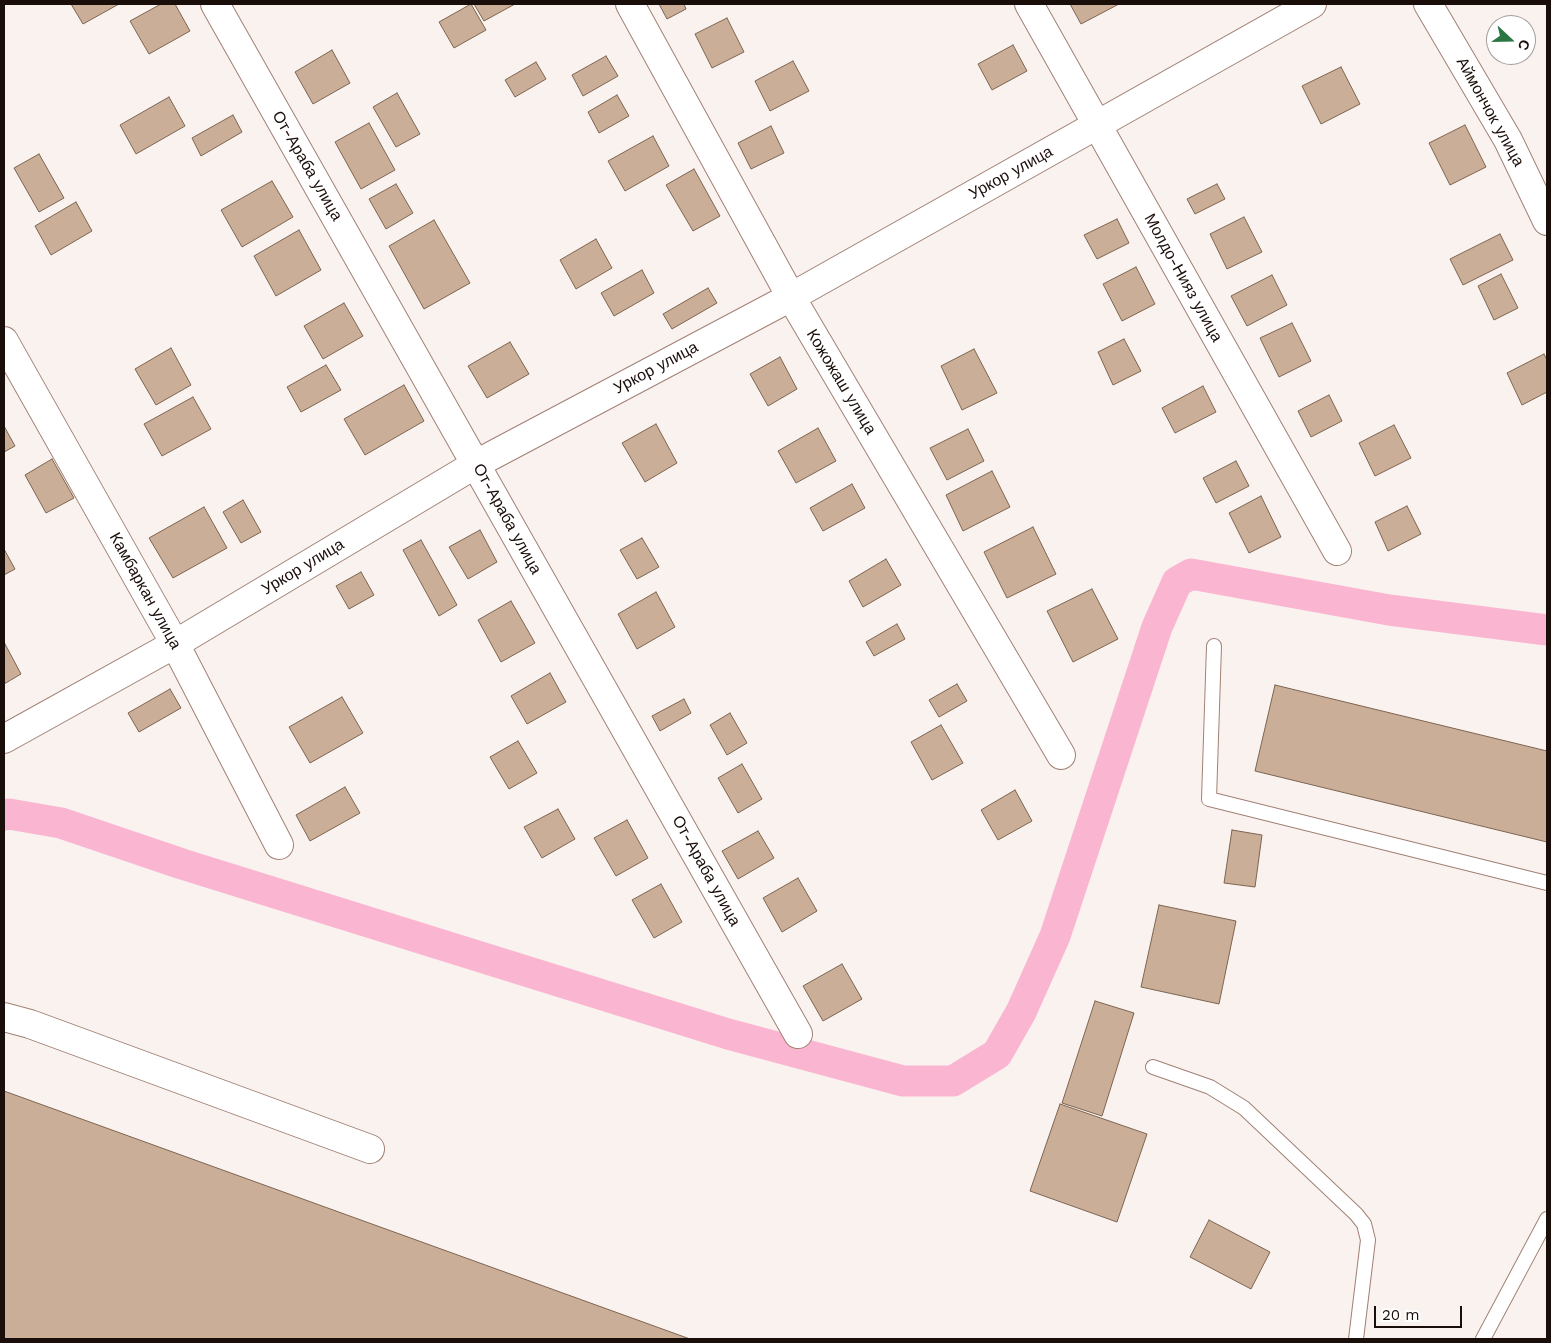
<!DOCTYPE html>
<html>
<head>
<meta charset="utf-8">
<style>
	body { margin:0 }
	#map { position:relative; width:1551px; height:1343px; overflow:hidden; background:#faf2ef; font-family:"Work Sans",sans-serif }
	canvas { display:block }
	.frame { position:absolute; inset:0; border:5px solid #1a0e0b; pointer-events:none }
	.north { position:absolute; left:1486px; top:15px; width:50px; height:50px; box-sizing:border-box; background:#fff; border:1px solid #a39f9d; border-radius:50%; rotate:111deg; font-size:14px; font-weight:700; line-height:20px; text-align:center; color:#1a0e0b }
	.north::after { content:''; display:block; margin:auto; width:18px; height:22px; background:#2c7644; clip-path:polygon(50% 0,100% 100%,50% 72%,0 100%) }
	.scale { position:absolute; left:1374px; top:1306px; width:88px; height:22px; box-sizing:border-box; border:2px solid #1a0e0b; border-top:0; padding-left:6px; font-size:15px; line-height:18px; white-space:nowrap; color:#1a0e0b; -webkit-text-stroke:4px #fff; paint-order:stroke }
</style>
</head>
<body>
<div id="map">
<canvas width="1551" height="1343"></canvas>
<div class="frame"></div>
<div class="north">С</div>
<div class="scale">20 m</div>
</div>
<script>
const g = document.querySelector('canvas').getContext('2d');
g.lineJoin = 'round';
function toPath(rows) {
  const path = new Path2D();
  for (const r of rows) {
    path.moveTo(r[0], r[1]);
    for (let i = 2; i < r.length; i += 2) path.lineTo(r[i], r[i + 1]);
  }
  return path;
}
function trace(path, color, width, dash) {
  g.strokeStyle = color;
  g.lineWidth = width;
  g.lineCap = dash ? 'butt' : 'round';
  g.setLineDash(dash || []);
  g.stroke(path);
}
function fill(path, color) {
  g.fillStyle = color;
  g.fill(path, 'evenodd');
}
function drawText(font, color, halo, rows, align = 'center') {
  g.font = font + ' "Work Sans",sans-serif';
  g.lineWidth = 4.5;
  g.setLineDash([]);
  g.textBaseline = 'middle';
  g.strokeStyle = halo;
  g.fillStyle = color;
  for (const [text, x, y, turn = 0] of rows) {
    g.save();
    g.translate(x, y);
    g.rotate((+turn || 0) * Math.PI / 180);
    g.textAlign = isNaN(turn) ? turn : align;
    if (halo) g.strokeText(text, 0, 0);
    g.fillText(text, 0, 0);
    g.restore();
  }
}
trace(toPath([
	[4,815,9,814,61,823,182,864,728,1034,903,1081,953,1081,997,1054,1021,1012,1055,936,1157,627,1177,582,1191,574,1389,610,1547,630]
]), '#fab5d1', 31);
const building = toPath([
	[71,4,119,4,83,24,71,4],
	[161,4,175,4,190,31,149,54,130,21,161,4],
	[471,4,486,30,454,48,439,22,471,4],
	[474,4,515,4,484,21,474,4],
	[659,4,684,4,686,9,667,19,659,4],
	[1070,4,1119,4,1081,24,1070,4],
	[727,18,744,52,712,68,695,34,727,18],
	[1013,45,1027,71,992,90,978,64,1013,45],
	[332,50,350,83,313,104,295,72,332,50],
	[606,56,618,76,583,96,572,75,606,56],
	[793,61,809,91,770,111,755,81,793,61],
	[536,62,546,79,515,97,505,80,536,62],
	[1341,67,1360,104,1321,124,1302,86,1341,67],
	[397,93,420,134,396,147,373,107,397,93],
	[617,95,629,116,599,133,588,112,617,95],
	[169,97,185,126,136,154,120,125,169,97],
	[233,115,242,132,201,156,192,138,233,115],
	[369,123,395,170,361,189,335,142,369,123],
	[1465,125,1486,167,1450,185,1429,143,1465,125],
	[771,126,784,153,751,169,738,143,771,126],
	[653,136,669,166,625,191,608,161,653,136],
	[39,154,64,198,39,212,14,168,39,154],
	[694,169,720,216,693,231,666,185,694,169],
	[272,181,293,217,242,247,221,210,272,181],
	[396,184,413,213,386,229,369,199,396,184],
	[1217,184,1225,199,1195,214,1187,199,1217,184],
	[76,202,92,231,51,255,35,226,76,202],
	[1244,217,1262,252,1227,269,1210,234,1244,217],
	[1117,219,1129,243,1097,259,1084,235,1117,219],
	[434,220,470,283,424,309,389,246,434,220],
	[299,230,321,270,276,296,254,256,299,230],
	[1500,234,1513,260,1463,285,1450,259,1500,234],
	[596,239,612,268,576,289,560,260,596,239],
	[1136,267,1155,304,1122,321,1103,284,1136,267],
	[642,270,654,293,614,316,601,293,642,270],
	[1501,274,1518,308,1494,320,1478,286,1501,274],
	[1272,275,1287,305,1247,326,1231,296,1272,275],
	[708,288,717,303,672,329,663,314,708,288],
	[344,303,363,336,323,359,304,326,344,303],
	[1292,323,1311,361,1279,377,1260,338,1292,323],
	[1124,339,1141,371,1113,385,1098,352,1124,339],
	[510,342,529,374,487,398,468,366,510,342],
	[171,348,191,385,156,405,135,369,171,348],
	[974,349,997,393,962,410,941,366,974,349],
	[1544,354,1547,360,1547,392,1522,405,1507,373,1544,354],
	[780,357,797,389,768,406,750,374,780,357],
	[326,365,341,390,301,412,287,387,326,365],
	[404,385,424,421,365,455,344,419,404,385],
	[1203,386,1216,412,1175,433,1162,408,1203,386],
	[1329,395,1342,421,1311,437,1298,411,1329,395],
	[193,397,211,429,162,456,144,424,193,397],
	[656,424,677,463,645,482,622,443,656,424],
	[1394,425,1411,458,1375,476,1359,443,1394,425],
	[4,426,15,446,4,452,4,426],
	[818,428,836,461,796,483,778,451,818,428],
	[968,429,984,461,947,480,930,448,968,429],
	[52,459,74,498,46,513,25,475,52,459],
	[1236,461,1249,486,1216,503,1203,478,1236,461],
	[992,471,1010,507,963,531,946,495,992,471],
	[852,484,865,508,823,531,810,508,852,484],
	[1261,496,1281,537,1249,553,1229,513,1261,496],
	[243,500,261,532,241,543,223,512,243,500],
	[1407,506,1421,534,1388,551,1375,522,1407,506],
	[204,507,227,548,173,578,149,538,204,507],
	[1033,527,1056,574,1007,598,984,552,1033,527],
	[480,530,497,562,468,579,449,547,480,530],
	[642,538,659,567,637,579,620,550,642,538],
	[421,540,457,605,439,616,403,550,421,540],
	[4,549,15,569,4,575,4,549],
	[886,559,901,585,863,607,849,581,886,559],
	[361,572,374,595,349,609,336,586,361,572],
	[1092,589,1118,639,1073,662,1047,611,1092,589],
	[656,592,675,627,637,649,618,614,656,592],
	[511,601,535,643,501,662,478,620,511,601],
	[897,624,905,639,874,656,866,642,897,624],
	[5,644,21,674,4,684,4,644,5,644],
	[550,673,566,702,527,724,511,696,550,673],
	[957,684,967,701,939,717,929,700,957,684],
	[1275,685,1547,751,1547,842,1255,771,1275,685],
	[170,689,181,708,139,732,128,713,170,689],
	[342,697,363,733,310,763,289,727,342,697],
	[684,699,691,713,660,731,652,716,684,699],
	[730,713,747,743,727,755,710,725,730,713],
	[941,725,963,763,932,780,911,742,941,725],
	[518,741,537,773,509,789,490,757,518,741],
	[742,764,762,799,738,813,718,778,742,764],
	[345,787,360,813,310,841,296,815,345,787],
	[1015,790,1032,821,998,840,981,810,1015,790],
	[558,809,575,839,542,858,524,827,558,809],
	[627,820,648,858,616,876,594,838,627,820],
	[1232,830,1262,835,1255,887,1224,883,1232,830],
	[758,831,774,858,738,879,722,851,758,831],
	[798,878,817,911,782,932,763,898,798,878],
	[661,884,682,922,654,938,632,900,661,884],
	[1159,905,1236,921,1219,1004,1141,987,1159,905],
	[842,964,862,999,823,1021,803,986,842,964],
	[1095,1001,1134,1013,1102,1116,1062,1103,1095,1001],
	[4,1091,690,1339,4,1339,4,1091],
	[1060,1104,1147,1134,1117,1222,1030,1191,1060,1104],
	[1209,1220,1270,1252,1251,1289,1190,1257,1209,1220]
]);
fill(building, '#caae98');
trace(building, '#7d6450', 1);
const lane = toPath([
	[1214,646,1209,799,1547,883],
	[1153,1067,1210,1087,1244,1108,1356,1214,1364,1224,1368,1240,1356,1339],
	[1483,1339,1547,1219]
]);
const street = toPath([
	[215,4,798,1034],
	[630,4,791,297,1061,755],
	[1029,4,1337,551],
	[1428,4,1508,140,1547,221],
	[4,341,175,644,279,845],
	[4,739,175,644,476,464,791,297,1312,4],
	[4,1017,30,1024,370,1149]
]);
trace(lane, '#a18075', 16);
trace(street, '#a18075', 30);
trace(lane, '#fff', 14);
trace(street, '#fff', 28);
drawText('16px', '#1a0e0b', '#fff', [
	["Аймончок улица",1490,112,61],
	["От-Араба улица",307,166,60],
	["Уркор улица",1011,173,-29],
	["Молдо-Нияз улица",1183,278,61],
	["Уркор улица",656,368,-28],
	["Кожожаш улица",841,382,59],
	["От-Араба улица",507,519,61],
	["Уркор улица",303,567,-31],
	["Камбаркан улица",145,591,61],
	["От-Араба улица",706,871,61]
]);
</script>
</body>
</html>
